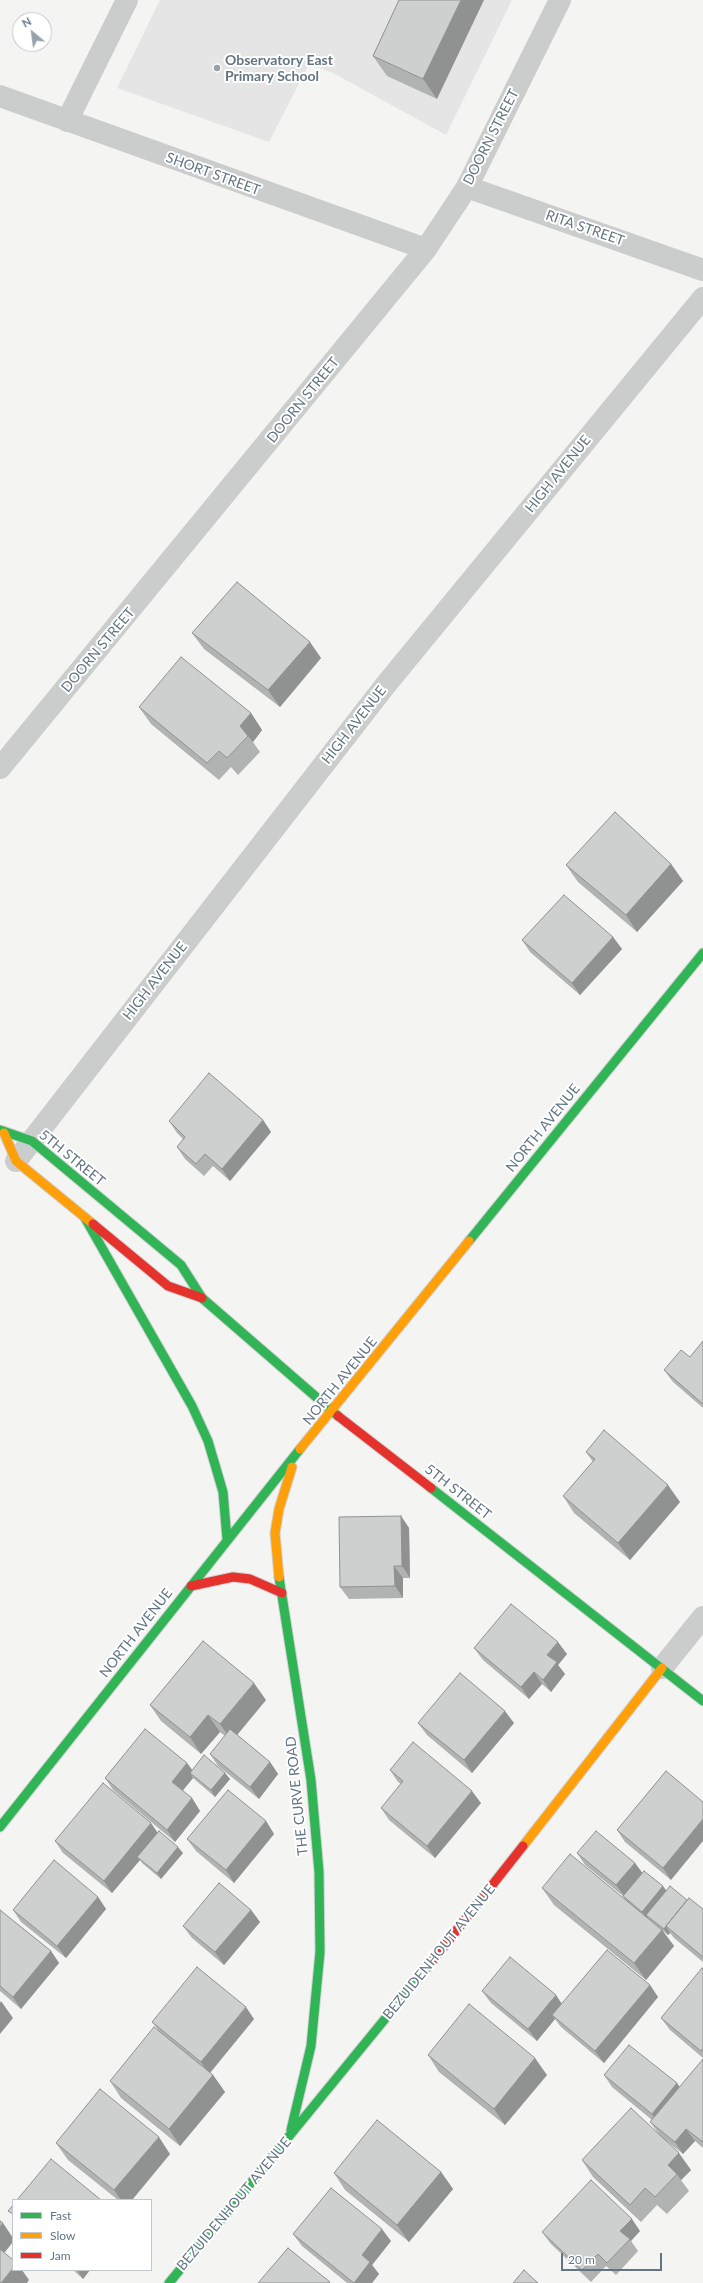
<!DOCTYPE html>
<html>
<head>
<meta charset="utf-8">
<style>
	body { margin:0 }
	#map { position:relative; width:703px; height:2283px; overflow:hidden; background:#f4f4f2; font-family:Lato,sans-serif }
	canvas { display:block }
	.legend { position:absolute; left:12px; top:2199px; width:140px; height:72px; box-sizing:border-box; background:#fff; border:1px solid #c1c8cd; margin:0; padding:5px 7px; list-style:none; font-size:12px; color:#637583 }
	.legend li { display:flex; align-items:center; gap:8px; height:20px }
	.legend b { width:20px; border:1px solid #c1c8cd }
	.north { position:absolute; left:12px; top:12px; width:40px; height:40px; box-sizing:border-box; background:#fff; border:1px solid #c1c8cd; border-radius:50%; rotate:331deg; font-size:11px; font-weight:700; line-height:16px; text-align:center; color:#637583 }
	.north::after { content:''; display:block; margin:auto; width:14px; height:18px; background:#96a1aa; clip-path:polygon(50% 0,100% 100%,50% 72%,0 100%) }
	.scale { position:absolute; left:561px; top:2253px; width:101px; height:18px; box-sizing:border-box; border:2px solid #637583; border-top:0; padding-left:5px; font-size:12px; line-height:14px; white-space:nowrap; color:#637583; -webkit-text-stroke:3px #fff; paint-order:stroke }
</style>
</head>
<body>
<div id="map">
<canvas width="703" height="2283"></canvas>
<ul class="legend">
<li><b style="height:5px;background:#30b455"></b>Fast</li>
<li><b style="height:5px;background:#ff9f0a"></b>Slow</li>
<li><b style="height:5px;background:#e5322d"></b>Jam</li>
</ul>
<div class="north">N</div>
<div class="scale">20 m</div>
</div>
<script>
const g = document.querySelector('canvas').getContext('2d');
g.lineJoin = 'round';
function fill(path, color) {
  g.fillStyle = color;
  g.fill(path, 'evenodd');
}
function toPath(rows) {
  const path = new Path2D();
  for (const r of rows) {
    path.moveTo(r[0], r[1]);
    for (let i = 2; i < r.length; i += 2) path.lineTo(r[i], r[i + 1]);
  }
  return path;
}
function trace(path, color, width, dash) {
  g.strokeStyle = color;
  g.lineWidth = width;
  g.lineCap = dash ? 'butt' : 'round';
  g.setLineDash(dash || []);
  g.stroke(path);
}
function drawText(font, color, halo, rows, align = 'center') {
  g.font = font + ' Lato,sans-serif';
  g.lineWidth = 4;
  g.setLineDash([]);
  g.textBaseline = 'middle';
  g.strokeStyle = halo;
  g.fillStyle = color;
  for (const [text, x, y, turn = 0] of rows) {
    g.save();
    g.translate(x, y);
    g.rotate((+turn || 0) * Math.PI / 180);
    g.textAlign = isNaN(turn) ? turn : align;
    if (halo) g.strokeText(text, 0, 0);
    g.fillText(text, 0, 0);
    g.restore();
  }
}
fill(toPath([
	[160,0,512,0,446,135,333,73,309,64,269,142,117,88]
]), '#e4e5e4');
const fast = toPath([
	[0,1130,32,1141,181,1265,202,1298,338,1416],
	[85,1218,192,1406,208,1441,223,1492,227,1539],
	[469,1241,703,953],
	[431,1488,703,1701],
	[279,1577,311,1780,319,1872,320,1952,311,2046,291,2130],
	[0,1827,300,1449],
	[169,2283,434,1959]
]);
const slow = toPath([
	[4,1133,16,1161,93,1224],
	[300,1449,469,1241],
	[279,1577,275,1533,279,1509,292,1467],
	[523,1846,662,1668]
]);
const jam = toPath([
	[93,1224,168,1286,202,1298],
	[338,1416,431,1488],
	[191,1586,233,1577,250,1579,282,1593],
	[434,1959,523,1846]
]);
trace(fast, '#d0d2d2', 11);
trace(slow, '#d0d2d2', 11);
trace(jam, '#d0d2d2', 11);
trace(toPath([
	[0,96,426,249],
	[67,121,127,0],
	[467,187,703,270],
	[0,768,426,249,467,187,560,0],
	[16,1161,384,687,703,298],
	[662,1668,703,1617]
]), '#cbcdcd', 22);
trace(fast, '#30b455', 9);
trace(slow, '#ff9f0a', 9);
trace(jam, '#e5322d', 9);
fill(toPath([
	[399,0,437,99,387,76,373,56],
	[192,633,321,658,280,707,204,649],
	[139,707,251,713,262,730,253,742,260,752,238,775,231,767,219,780,151,724],
	[671,864,683,881,637,932,578,882,566,865],
	[613,937,622,949,580,995,530,952,522,940],
	[263,1120,271,1132,230,1181,213,1166,204,1176,185,1159,177,1147,183,1139,177,1133,169,1121],
	[703,1341,703,1408,673,1382,664,1370,690,1357],
	[586,1452,680,1502,630,1560,574,1513,563,1496,593,1462],
	[401,1516,409,1528,410,1578,403,1578,403,1598,349,1599,340,1587],
	[474,1648,567,1654,558,1665,565,1674,551,1692,542,1684,529,1699,483,1660],
	[266,1700,237,1735,270,1762,278,1774,259,1799,218,1766,210,1754,225,1736,220,1732,201,1754,161,1721,150,1705],
	[418,1723,514,1723,472,1773,427,1735],
	[187,1763,192,1770,225,1773,230,1779,215,1797,193,1778,182,1791,192,1798,200,1811,175,1842,113,1790,105,1778],
	[390,1770,481,1803,435,1858,389,1820,381,1808,401,1784,398,1782],
	[666,1771,671,1880,625,1842,617,1830],
	[266,1821,274,1834,234,1883,196,1851,187,1839],
	[157,1832,183,1853,161,1879,142,1863,140,1860,112,1893,63,1853,55,1841],
	[577,1853,635,1863,642,1873,666,1890,687,1900,703,1909,703,1962,674,1938,670,1933,668,1935,663,1931,674,1946,646,1980,554,1905,542,1888,625,1900,623,1896,585,1865],
	[98,1897,106,1909,66,1958,21,1922,13,1910],
	[0,1910,51,1951,59,1963,21,2009,0,1991],
	[251,1910,260,1922,224,1965,192,1938,183,1926],
	[703,1969,703,2058,670,2030,661,2018],
	[650,1985,658,1997,604,2063,561,2027,555,2019,537,2041,491,2003,482,1991,562,2003],
	[254,2019,210,2073,213,2075,225,2092,180,2146,121,2098,110,2081,159,2031,152,2022],
	[428,2055,547,2075,505,2125,439,2072],
	[703,2060,703,2148,695,2141,683,2154,660,2136,691,2170,681,2180,689,2191,667,2214,657,2205,641,2222,593,2177,582,2160,659,2134,650,2122,652,2120,612,2087,604,2075,677,2083,680,2087],
	[56,2143,170,2154,132,2200,118,2200,68,2160],
	[441,2172,453,2189,409,2242,345,2190,334,2173],
	[640,2231,631,2241,638,2251,616,2275,606,2266,591,2282,551,2244,542,2232],
	[293,2234,391,2241,372,2265,379,2274,372,2283,347,2283,302,2246],
	[73,2270,90,2270,83,2279]
]), '#b1b3b3');
fill(toPath([
	[461,0,484,0,437,99,423,79],
	[310,642,321,658,280,707,268,690],
	[251,713,262,730,253,742,248,736,240,726],
	[671,864,683,881,637,932,626,915],
	[613,937,622,949,580,995,572,983],
	[263,1120,271,1132,230,1181,222,1169],
	[668,1485,680,1502,630,1560,618,1543],
	[401,1516,409,1528,410,1578,402,1566],
	[394,1566,403,1578,403,1598,395,1586],
	[558,1642,567,1654,558,1665,565,1674,551,1692,543,1680,547,1655],
	[534,1672,542,1684,529,1699,521,1687],
	[254,1683,266,1700,232,1741,220,1724],
	[505,1711,514,1723,472,1773,464,1760],
	[208,1715,220,1732,201,1754,190,1737],
	[270,1762,278,1774,259,1799,250,1787],
	[187,1763,196,1775,190,1773,193,1778,180,1794,172,1782],
	[225,1773,230,1779,215,1797,211,1790],
	[472,1791,481,1803,435,1858,427,1846],
	[192,1798,200,1811,175,1842,167,1830],
	[703,1819,703,1841,671,1880,663,1868],
	[266,1821,274,1834,234,1883,226,1870],
	[151,1823,160,1836,137,1857,140,1860,112,1893,104,1881],
	[178,1847,183,1853,161,1879,157,1873],
	[635,1863,644,1875,625,1897,616,1885],
	[663,1886,668,1893,646,1915,648,1917,647,1918,642,1912],
	[98,1897,106,1909,66,1958,57,1946],
	[251,1910,260,1922,224,1965,215,1952],
	[666,1926,670,1933,668,1935,664,1929],
	[662,1930,674,1946,646,1980,634,1963],
	[51,1951,59,1963,21,2009,13,1997],
	[650,1985,658,1997,604,2063,595,2051],
	[556,1995,564,2007,552,2015,555,2019,537,2041,528,2029],
	[1,2001,13,2018,0,2034,0,2003],
	[246,2007,254,2019,209,2074,201,2062],
	[535,2058,547,2075,505,2125,494,2109],
	[213,2075,225,2092,180,2146,169,2129],
	[677,2083,685,2096,660,2126,652,2114],
	[686,2129,695,2141,683,2154,675,2142],
	[159,2137,170,2154,132,2200,121,2200,114,2190],
	[679,2153,691,2170,681,2180,677,2174,668,2165],
	[441,2172,453,2189,409,2242,397,2225],
	[632,2219,640,2231,631,2241,620,2231],
	[3,2223,13,2238,13,2242,1,2257,0,2256,0,2227],
	[382,2229,391,2241,372,2265,379,2274,372,2283,354,2283,362,2255],
	[13,2268,13,2270,22,2270,29,2280,27,2283,1,2283],
	[77,2270,90,2270,83,2279]
]), '#909292');
const building = toPath([
	[399,0,461,0,423,79,373,56,399,0],
	[237,582,310,642,268,690,192,633,237,582],
	[181,657,251,713,240,726,248,736,227,758,219,751,207,763,139,707,181,657],
	[615,812,671,864,626,915,566,865,615,812],
	[564,895,613,937,572,983,522,940,564,895],
	[209,1073,263,1120,222,1169,205,1154,196,1164,177,1147,185,1137,169,1121,209,1073],
	[703,1341,703,1404,664,1370,681,1350,690,1357,703,1341],
	[604,1430,668,1485,618,1543,563,1496,595,1459,586,1452,604,1430],
	[401,1516,402,1566,394,1566,395,1586,340,1587,339,1517,401,1516],
	[511,1604,558,1642,547,1655,557,1662,543,1680,534,1672,521,1687,474,1648,511,1604],
	[203,1641,254,1683,220,1724,208,1715,190,1737,150,1705,203,1641],
	[460,1673,505,1711,464,1760,418,1723,460,1673],
	[145,1729,187,1763,172,1782,192,1798,167,1830,105,1778,145,1729],
	[230,1729,270,1762,250,1787,210,1754,230,1729],
	[413,1742,472,1791,427,1846,381,1808,403,1781,390,1770,413,1742],
	[204,1755,225,1773,211,1790,190,1773,204,1755],
	[666,1771,703,1802,703,1819,663,1868,617,1830,666,1771],
	[103,1783,151,1823,104,1881,55,1841,103,1783],
	[228,1790,266,1821,226,1870,187,1839,228,1790],
	[159,1831,178,1847,157,1873,137,1857,159,1831],
	[596,1831,635,1863,616,1885,577,1853,596,1831],
	[570,1854,662,1930,634,1963,542,1888,570,1854],
	[54,1860,98,1897,57,1946,13,1910,54,1860],
	[644,1871,663,1886,642,1912,623,1896,644,1871],
	[219,1883,251,1910,215,1952,183,1926,219,1883],
	[670,1886,687,1900,666,1926,664,1929,646,1915,670,1886],
	[689,1898,703,1909,703,1957,666,1926,689,1898],
	[0,1910,51,1951,13,1997,0,1986,0,1910],
	[607,1950,650,1985,595,2051,552,2015,607,1950],
	[510,1957,556,1995,528,2029,482,1991,510,1957],
	[197,1967,246,2007,201,2062,152,2022,197,1967],
	[702,1968,703,1969,703,2048,701,2051,661,2018,702,1968],
	[469,2004,535,2058,494,2109,428,2055,469,2004],
	[154,2027,213,2075,169,2129,110,2081,154,2027],
	[629,2045,677,2083,652,2114,604,2075,629,2045],
	[703,2059,703,2142,686,2129,675,2142,650,2122,703,2059],
	[100,2089,159,2137,114,2190,56,2143,100,2089],
	[631,2108,679,2153,668,2165,677,2174,655,2197,645,2188,630,2205,582,2160,631,2108],
	[377,2120,441,2172,397,2225,334,2173,377,2120],
	[51,2159,101,2200,17,2200,51,2159],
	[591,2180,632,2219,620,2231,630,2239,607,2263,598,2254,582,2270,542,2232,591,2180],
	[331,2188,382,2229,362,2255,370,2262,354,2283,293,2234,331,2188],
	[13,2205,13,2214,8,2211,13,2205],
	[0,2221,3,2223,0,2227,0,2221],
	[288,2248,330,2282,329,2283,258,2283,288,2248],
	[0,2249,13,2260,13,2268,1,2283,0,2283,0,2249],
	[524,2270,538,2283,513,2283,524,2270]
]);
fill(building, '#ced0d0');
trace(building, '#909292', 1);
for (const [x, y, r, color] of [
	[217,68,4,"#96a1aa"]
]) {
  const dot = new Path2D();
  dot.arc(x, y, r, 0, 2 * Math.PI);
  g.fillStyle = color;
  g.fill(dot);
  trace(dot, '#fff', 1.5);
}
drawText('bold 14px', '#637583', '#fff', [
	["Observatory East",225,60],
	["Primary School",225,76]
], 'left');
drawText('14px', '#637583', '#fff', [
	["DOORN STREET",491,137,-63],
	["SHORT STREET",213,174,20],
	["RITA STREET",585,228,19],
	["DOORN STREET",303,400,-51],
	["HIGH AVENUE",558,474,-51],
	["DOORN STREET",98,650,-50],
	["HIGH AVENUE",354,725,-52],
	["HIGH AVENUE",155,981,-52],
	["NORTH AVENUE",543,1128,-51],
	["5TH STREET",72,1158,39],
	["NORTH AVENUE",340,1381,-51],
	["5TH STREET",458,1492,38],
	["NORTH AVENUE",136,1633,-52],
	["THE CURVE ROAD",297,1796,-96],
	["BEZUIDENHOUT AVENUE",439,1952,-51],
	["BEZUIDENHOUT AVENUE",234,2204,-50]
]);
</script>
</body>
</html>
